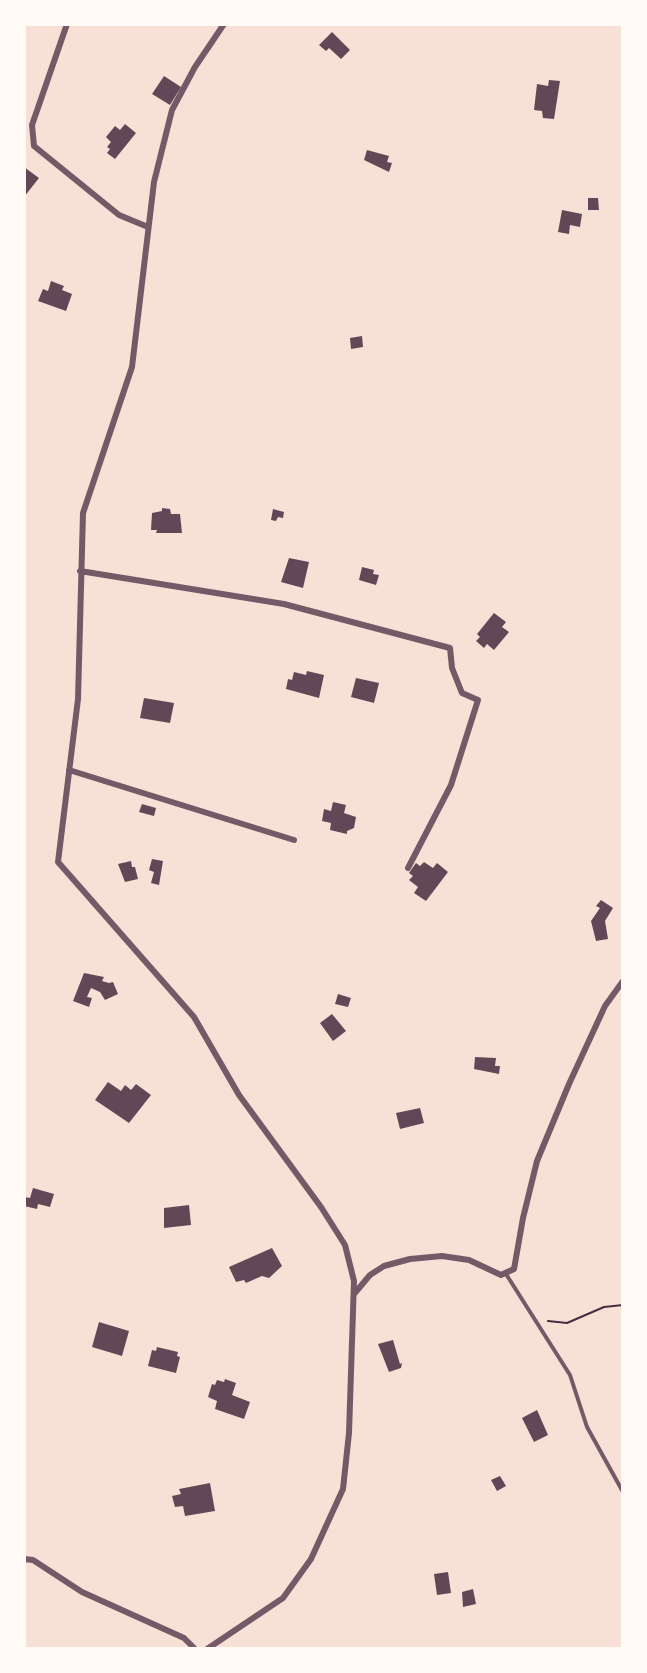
<!DOCTYPE html>
<html>
<head>
<meta charset="utf-8">
<style>
	body { margin:0 }
	#map { position:relative; width:647px; height:1673px; overflow:hidden; background:#f7e1d7; font-family:Roboto,sans-serif }
	canvas { display:block }
	.frame { position:absolute; inset:0; border:26px solid #fffaf5; pointer-events:none }
</style>
</head>
<body>
<div id="map">
<canvas width="647" height="1673"></canvas>
<div class="frame"></div>
</div>
<script>
const g = document.querySelector('canvas').getContext('2d');
g.lineJoin = 'round';
function fill(path, color) {
  g.fillStyle = color;
  g.fill(path, 'evenodd');
}
function toPath(rows) {
  const path = new Path2D();
  for (const r of rows) {
    path.moveTo(r[0], r[1]);
    for (let i = 2; i < r.length; i += 2) path.lineTo(r[i], r[i + 1]);
  }
  return path;
}
function trace(path, color, width, dash) {
  g.strokeStyle = color;
  g.lineWidth = width;
  g.lineCap = dash ? 'butt' : 'round';
  g.setLineDash(dash || []);
  g.stroke(path);
}
fill(toPath([
	[332,32,350,50,341,59,329,48,326,51,319,45],
	[164,76,181,87,170,105,152,94],
	[549,80,560,81,554,119,543,118,542,111,534,110,537,84,548,86],
	[125,124,136,133,115,159,107,153,110,149,107,147,111,142,106,137,115,126,120,130],
	[367,150,389,156,387,162,392,163,389,172,364,160],
	[24,167,39,178,24,197],
	[588,198,598,198,599,210,588,210],
	[562,210,582,214,580,227,570,225,569,234,558,232],
	[51,281,64,286,62,290,72,294,66,311,38,301,43,289,48,291],
	[362,336,363,347,351,349,350,338],
	[162,508,170,509,171,514,180,514,182,533,156,533,157,530,151,530,152,513,162,511],
	[273,509,284,512,283,518,278,517,276,521,271,520],
	[289,558,309,562,303,588,281,582],
	[362,567,374,570,373,574,379,575,376,585,359,580],
	[494,613,506,622,502,627,509,632,494,650,487,644,484,648,476,641,480,637,477,634],
	[307,671,324,675,319,698,286,689,288,679,292,680,294,672,306,675],
	[356,678,379,683,374,703,351,697],
	[144,698,174,703,170,723,140,718],
	[333,802,346,805,344,813,356,817,354,828,347,831,347,834,330,830,331,823,322,821,324,809,331,811],
	[142,804,156,808,154,816,139,812],
	[152,859,163,861,159,885,151,883,154,872,149,870],
	[131,861,132,867,135,867,138,879,125,882,118,864],
	[424,862,433,868,437,863,448,872,426,901,414,893,418,887,409,880,413,876,409,873,416,863,420,866],
	[601,900,613,908,605,921,608,939,596,941,591,921,600,908,596,906],
	[84,973,104,977,102,981,109,983,113,982,118,994,105,1000,100,992,91,988,87,997,92,998,89,1007,73,1001],
	[338,994,351,998,348,1007,335,1004],
	[332,1014,346,1031,333,1041,320,1023],
	[475,1057,496,1058,495,1066,500,1066,499,1074,474,1069],
	[108,1082,121,1091,125,1085,131,1090,136,1084,151,1095,129,1123,95,1100],
	[420,1108,424,1123,400,1129,396,1113],
	[33,1188,54,1194,50,1207,38,1204,37,1209,24,1206,24,1197,30,1198],
	[189,1205,191,1225,164,1228,164,1208],
	[272,1248,282,1266,269,1278,262,1276,246,1283,244,1280,236,1282,229,1267],
	[99,1322,129,1331,122,1356,92,1347],
	[393,1340,400,1364,402,1363,401,1368,389,1372,378,1344],
	[157,1347,178,1352,177,1356,180,1357,176,1373,148,1366,152,1350,156,1351],
	[225,1379,236,1383,232,1395,250,1402,244,1419,215,1409,217,1401,208,1397,212,1384,215,1385,217,1380,224,1382],
	[537,1410,548,1435,534,1442,522,1418],
	[500,1476,506,1486,497,1491,491,1480],
	[210,1483,215,1511,185,1516,183,1506,175,1507,172,1496,181,1494,179,1489],
	[448,1572,451,1593,437,1595,434,1574],
	[473,1589,476,1604,463,1607,462,1592]
]), '#644757');
trace(toPath([
	[548,1321,567,1323,604,1307,623,1305]
]), '#4a2c40', 2);
trace(toPath([
	[506,1274,570,1375,587,1427,623,1492]
]), '#755966', 4);
trace(toPath([
	[67,24,32,125,34,146,119,215,148,227],
	[80,571,284,604,450,648,452,668,462,693,478,700,451,785,408,868],
	[69,770,294,840],
	[354,1294,370,1275,384,1266,410,1259,442,1256,469,1260,501,1275,514,1269,523,1218,537,1161,569,1084,605,1006,623,981],
	[24,1559,33,1560,82,1592,184,1638,195,1649],
	[207,1649,283,1598,311,1559,343,1489,349,1433,354,1281,345,1245,321,1207,239,1095,194,1017,58,862,78,699,83,513,132,367,154,182,172,110,195,67,224,24]
]), '#755966', 6);
</script>
</body>
</html>
